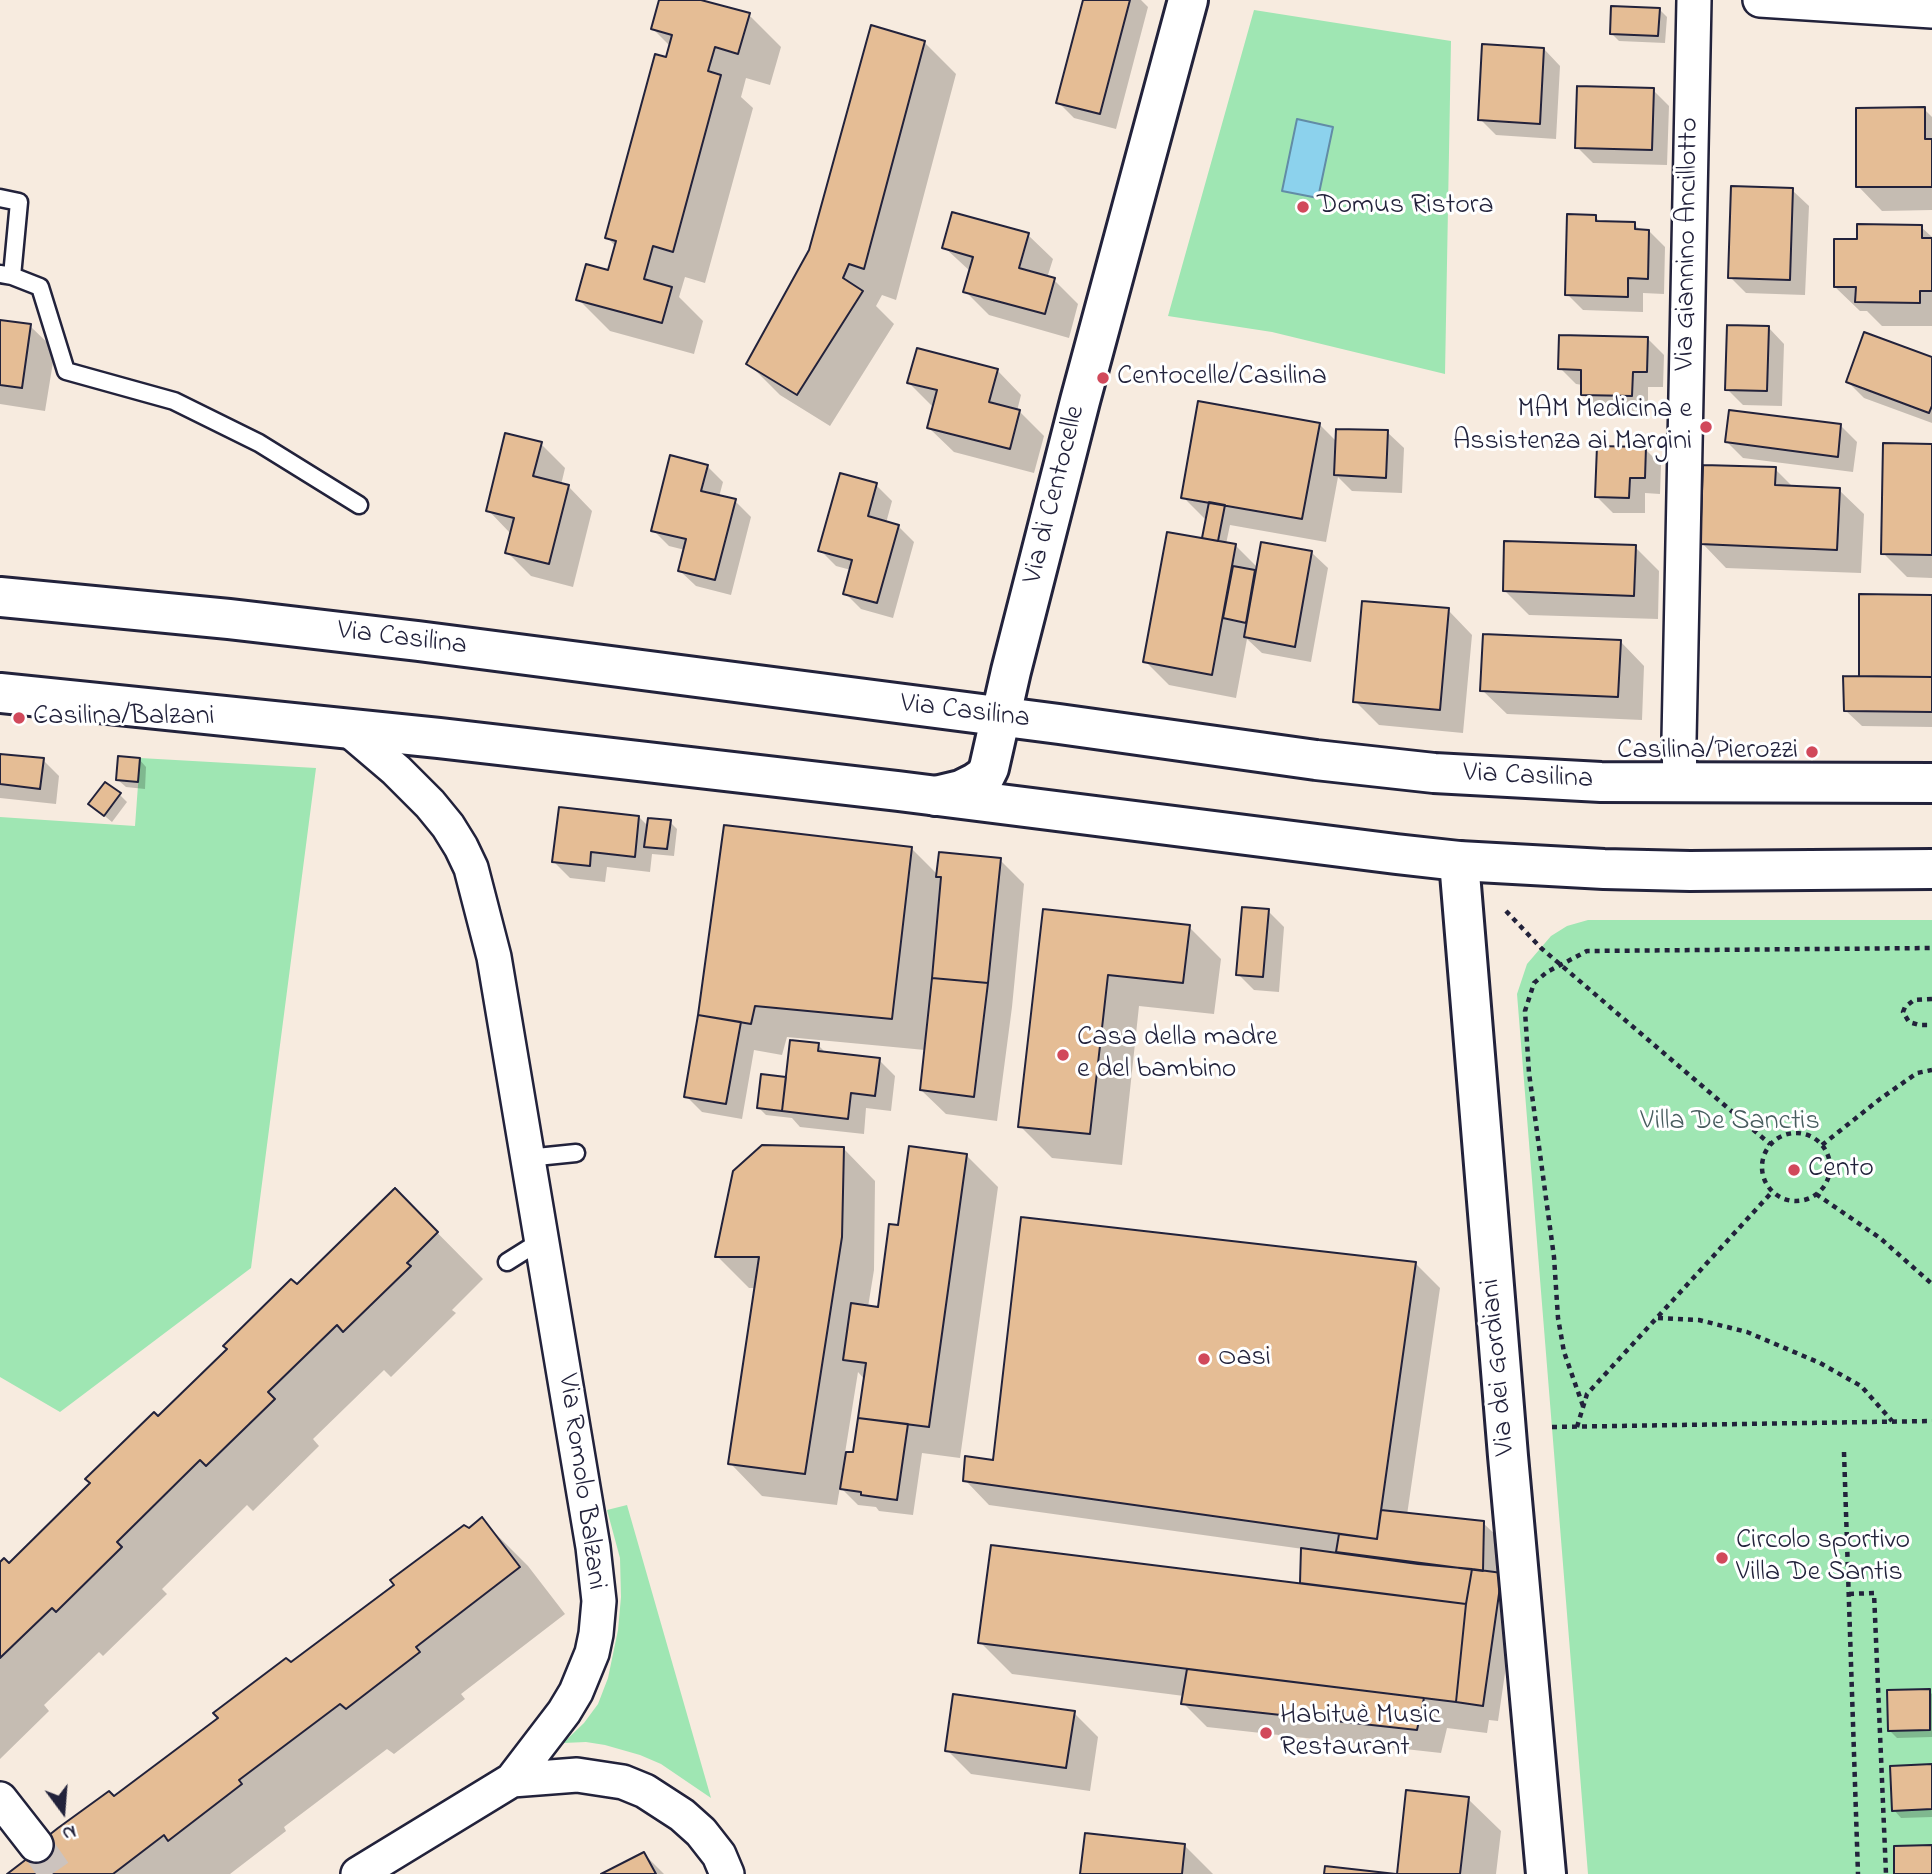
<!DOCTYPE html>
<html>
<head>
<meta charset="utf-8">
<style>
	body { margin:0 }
	#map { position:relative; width:1932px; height:1874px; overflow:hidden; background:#f7ebdf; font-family:"Indie Flower",sans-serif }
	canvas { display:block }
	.north { position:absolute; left:28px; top:1776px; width:70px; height:70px; -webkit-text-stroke:5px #fff; paint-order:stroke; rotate:164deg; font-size:19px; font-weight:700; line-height:28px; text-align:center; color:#22223b }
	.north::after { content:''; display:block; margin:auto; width:24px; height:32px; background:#22223b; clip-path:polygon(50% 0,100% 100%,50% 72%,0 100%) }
</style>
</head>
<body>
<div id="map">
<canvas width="1932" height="1874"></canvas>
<div class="north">N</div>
</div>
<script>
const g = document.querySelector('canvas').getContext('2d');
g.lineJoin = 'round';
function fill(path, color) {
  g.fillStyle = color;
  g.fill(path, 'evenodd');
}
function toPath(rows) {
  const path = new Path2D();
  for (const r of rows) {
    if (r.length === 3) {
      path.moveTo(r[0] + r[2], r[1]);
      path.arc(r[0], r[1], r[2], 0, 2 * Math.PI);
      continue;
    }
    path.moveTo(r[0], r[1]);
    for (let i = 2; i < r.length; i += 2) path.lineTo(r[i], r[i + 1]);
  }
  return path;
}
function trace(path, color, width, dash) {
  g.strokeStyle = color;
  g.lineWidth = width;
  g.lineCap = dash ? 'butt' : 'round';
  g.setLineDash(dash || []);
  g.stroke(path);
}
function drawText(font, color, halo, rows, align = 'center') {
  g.font = font + ' "Indie Flower",sans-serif';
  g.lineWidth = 6;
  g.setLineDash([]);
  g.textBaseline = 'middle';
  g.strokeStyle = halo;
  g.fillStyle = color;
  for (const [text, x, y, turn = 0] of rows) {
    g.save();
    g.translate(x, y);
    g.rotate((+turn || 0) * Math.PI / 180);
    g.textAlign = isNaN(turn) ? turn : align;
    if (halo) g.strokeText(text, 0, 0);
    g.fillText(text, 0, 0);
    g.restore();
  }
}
fill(toPath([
	[1254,10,1451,41,1445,374,1272,332,1168,316],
	[140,758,316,768,251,1268,60,1412,0,1377,0,817,135,826],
	[1588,920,1932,920,1932,1874,1588,1874,1517,994,1527,964,1551,936,1567,926],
	[627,1505,711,1798,661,1764,640,1755,605,1745,586,1742,563,1743,584,1723,598,1704,608,1678,618,1630,621,1597,620,1558,607,1510]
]), '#9fe6b3');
const water = toPath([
	[1297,119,1333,127,1318,198,1282,191,1297,119]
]);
fill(water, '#8cd2ed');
trace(water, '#628ca6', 2);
fill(toPath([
	[661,0,694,0,749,15,781,47,770,85,746,78,741,97,753,108,705,283,685,277,679,297,703,321,694,354,610,331,578,299,609,272,616,247,607,237,670,46,653,29],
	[1085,0,1141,0,1148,7,1116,129,1074,118,1058,102],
	[1659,9,1667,17,1665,43,1619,41,1611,33],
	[924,42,956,74,896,300,882,295,876,306,894,324,830,426,780,395,748,363],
	[1544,49,1560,66,1556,139,1496,135,1480,119],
	[1653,90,1669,106,1667,165,1593,163,1577,147],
	[1924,109,1932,117,1932,210,1882,211,1858,186],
	[1792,190,1809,206,1805,295,1746,293,1730,277],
	[1595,217,1602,223,1634,224,1641,231,1649,231,1665,247,1664,294,1643,293,1643,312,1583,310,1567,294],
	[1921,227,1932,237,1932,326,1882,326,1867,311,1860,311,1835,287,1859,241],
	[1028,235,1053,259,1047,278,1054,280,1078,304,1069,338,989,315,965,291,971,272,944,247],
	[0,322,30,326,55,350,45,411,0,404],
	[1768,327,1784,344,1782,406,1743,405,1727,389],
	[1647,338,1664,355,1663,387,1648,387,1648,412,1599,410,1583,394,1583,385,1576,384,1560,368],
	[1932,359,1932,423,1864,398,1848,382],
	[997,370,1021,395,1017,411,1020,412,1044,436,1034,473,954,452,929,428,934,408,909,383],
	[1319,424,1337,442,1387,432,1404,448,1402,493,1352,491,1338,477,1326,542,1230,525,1226,544,1236,546,1258,568,1311,552,1328,568,1311,662,1262,653,1247,639,1236,698,1169,685,1145,661,1207,541,1204,537,1207,521,1183,497],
	[1841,426,1857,442,1853,472,1743,458,1727,442],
	[541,444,565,468,561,485,568,486,592,511,573,587,531,576,507,552,511,534,488,510],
	[1932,446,1932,578,1907,577,1883,553],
	[1645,449,1661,465,1660,494,1645,493,1645,513,1613,513,1597,497],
	[707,466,723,482,719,497,735,501,751,517,731,595,696,586,679,570,685,550,669,546,653,530],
	[1775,469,1794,488,1839,490,1864,514,1861,573,1726,568,1702,543],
	[876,485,892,501,886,523,898,526,914,542,893,618,861,609,845,593,851,570,836,566,820,550],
	[1635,547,1659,571,1658,619,1529,615,1504,590],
	[1861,595,1932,596,1932,727,1862,726,1845,710,1861,678],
	[1448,610,1472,635,1463,733,1379,725,1355,701],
	[1620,641,1644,666,1642,720,1507,714,1482,690],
	[0,755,43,760,59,776,56,804,0,798],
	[139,759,146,767,145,789,126,787,118,780],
	[120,795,127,802,112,822,90,804],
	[639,817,649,827,670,822,677,829,674,856,652,854,650,872,607,867,605,882,570,878,554,862],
	[911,848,938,875,1000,860,1024,884,1012,1007,997,1121,946,1114,921,1090,925,1050,787,1037,782,1055,754,1050,742,1119,702,1112,686,1096,700,1014],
	[1045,911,1189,927,1221,959,1214,1014,1139,1006,1122,1165,1052,1158,1020,1126],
	[1268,911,1284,927,1279,992,1254,990,1238,974],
	[818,1045,827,1054,879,1060,895,1076,891,1111,866,1108,864,1134,800,1127,792,1118,766,1115,759,1108],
	[843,1148,875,1181,874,1270,868,1307,879,1309,899,1227,966,1155,998,1187,960,1458,922,1453,913,1515,879,1511,876,1507,858,1505,840,1487,837,1505,762,1496,730,1463,756,1288,749,1288,717,1256],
	[858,1372,865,1380,855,1454,845,1453],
	[395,1190,483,1279,452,1310,456,1313,391,1377,384,1370,313,1439,319,1446,253,1511,247,1505,162,1589,167,1594,103,1656,99,1652,44,1705,49,1711,0,1759,0,1564,9,1565],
	[1415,1263,1440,1288,1407,1515,1483,1523,1500,1539,1499,1574,1517,1591,1498,1721,1489,1720,1487,1733,1447,1728,1441,1753,1207,1727,1183,1703,1184,1696,1012,1674,980,1642,1306,1586,1302,1582,1303,1549,989,1505,965,1480,995,1462],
	[482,1520,528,1566,565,1614,461,1694,465,1699,394,1754,387,1749,284,1827,286,1831,230,1874,10,1874,114,1798],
	[1929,1691,1932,1694,1932,1737,1897,1738,1889,1730],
	[1074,1713,1098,1737,1090,1791,971,1774,947,1750],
	[1932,1766,1932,1817,1901,1818,1894,1810],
	[1468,1799,1501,1831,1496,1874,1399,1874],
	[1185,1846,1213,1874,1082,1874],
	[644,1854,664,1874,605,1874]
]), '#0003');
const building = toPath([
	[659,0,701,0,750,13,738,54,715,47,708,71,721,75,673,252,653,246,644,279,672,287,662,323,576,300,586,264,608,270,616,241,605,238,655,54,666,57,672,35,651,29,659,0],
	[1083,0,1130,0,1100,114,1056,103,1083,0],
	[1611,6,1660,8,1658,36,1610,34,1611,6],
	[871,25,925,41,864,269,849,264,843,278,863,291,797,395,746,364,809,250,871,25],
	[1482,44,1544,48,1540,124,1478,120,1482,44],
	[1577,86,1654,88,1652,150,1575,148,1577,86],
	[1925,107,1925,139,1932,139,1932,187,1856,187,1856,108,1925,107],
	[1731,186,1793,188,1790,280,1728,278,1731,186],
	[952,212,1029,233,1019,268,1055,278,1045,314,963,292,973,257,942,248,952,212],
	[1567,214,1596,215,1596,221,1635,222,1635,229,1649,230,1648,279,1628,278,1628,297,1565,295,1567,214],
	[1857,224,1922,225,1922,238,1932,238,1932,291,1920,291,1920,303,1855,302,1856,287,1834,287,1834,239,1857,239,1857,224],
	[0,320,31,324,22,388,0,385,0,320],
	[1727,325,1769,326,1767,391,1725,390,1727,325],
	[1864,332,1932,357,1932,406,1929,413,1846,382,1864,332],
	[1559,335,1648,337,1647,372,1633,372,1632,396,1581,395,1581,370,1558,369,1559,335],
	[917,348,998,369,989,402,1020,410,1010,449,927,428,937,390,907,383,917,348],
	[1198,401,1320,423,1302,519,1181,498,1198,401],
	[1729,410,1841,424,1838,457,1725,442,1729,410],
	[1336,429,1388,430,1386,478,1334,475,1336,429],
	[505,433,542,442,533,476,569,485,549,564,505,553,514,518,486,511,505,433],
	[1883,443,1932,444,1932,555,1881,554,1883,443],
	[1597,446,1646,447,1645,478,1630,478,1629,498,1595,497,1597,446],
	[670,455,708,465,701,491,736,499,715,580,678,571,686,539,651,531,670,455],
	[1703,465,1776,467,1775,485,1840,488,1837,550,1700,544,1703,465],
	[840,473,877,483,868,516,899,525,877,603,843,594,852,560,818,551,840,473],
	[1209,502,1225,505,1218,541,1202,538,1209,502],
	[1167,532,1236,544,1212,675,1143,662,1167,532],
	[1504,541,1636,545,1634,596,1503,591,1504,541],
	[1261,542,1312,551,1295,647,1244,637,1261,542],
	[1233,566,1255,570,1246,623,1223,618,1233,566],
	[1859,594,1932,595,1932,677,1859,676,1859,594],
	[1362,601,1449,608,1440,710,1353,702,1362,601],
	[1483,634,1621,640,1618,697,1480,691,1483,634],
	[1843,676,1932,677,1932,712,1844,711,1843,676],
	[0,754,44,758,40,789,0,784,0,754],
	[118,756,140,758,138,782,116,780,118,756],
	[105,782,121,793,104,816,88,804,105,782],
	[559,807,639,816,635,857,591,852,590,866,552,862,559,807],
	[648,818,671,820,667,849,644,847,648,818],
	[724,825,912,847,892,1019,755,1006,751,1024,698,1015,724,825],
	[939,852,1001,858,988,983,932,978,941,877,936,877,939,852],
	[1242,907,1269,909,1263,977,1236,975,1242,907],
	[1043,909,1190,925,1183,983,1108,975,1090,1134,1018,1127,1043,909],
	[932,978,988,983,974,1097,920,1090,932,978],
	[698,1015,741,1022,726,1104,684,1097,698,1015],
	[790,1040,819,1043,818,1051,880,1058,875,1096,851,1093,848,1119,782,1111,790,1040],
	[761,1074,786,1077,782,1111,757,1108,761,1074],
	[762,1145,844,1147,842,1237,805,1474,728,1464,759,1257,715,1257,733,1171,762,1145],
	[909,1146,967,1154,929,1427,858,1418,866,1363,843,1360,851,1303,878,1307,889,1224,898,1225,909,1146],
	[395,1188,438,1232,407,1263,411,1266,343,1332,337,1325,268,1392,275,1399,206,1466,200,1460,117,1542,122,1547,56,1612,52,1608,0,1658,0,1562,4,1558,9,1563,90,1483,85,1479,154,1412,158,1416,227,1349,223,1346,291,1279,297,1284,395,1188],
	[1021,1217,1416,1262,1377,1539,963,1481,965,1456,993,1460,1021,1217],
	[858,1418,908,1424,897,1500,861,1495,861,1492,840,1489,846,1452,853,1452,858,1418],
	[1381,1510,1484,1521,1483,1571,1336,1552,1339,1534,1377,1539,1381,1510],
	[482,1517,520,1567,416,1647,420,1652,346,1709,340,1704,239,1780,242,1784,168,1841,164,1835,113,1874,7,1874,37,1851,34,1847,58,1828,109,1791,114,1796,218,1718,213,1713,286,1658,291,1662,394,1585,390,1580,464,1525,469,1528,482,1517],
	[991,1545,1466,1604,1456,1702,978,1643,991,1545],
	[1301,1548,1418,1564,1472,1569,1466,1604,1300,1583,1301,1548],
	[1472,1569,1502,1573,1483,1706,1456,1702,1466,1604,1472,1569],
	[1187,1669,1424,1698,1417,1730,1181,1704,1187,1669],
	[1930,1689,1930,1730,1888,1731,1887,1690,1930,1689],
	[953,1694,1075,1711,1066,1768,945,1751,953,1694],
	[1932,1764,1932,1809,1892,1811,1890,1766,1932,1764],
	[1406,1790,1469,1797,1460,1874,1397,1874,1406,1790],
	[1085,1833,1185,1844,1182,1874,1080,1874,1085,1833],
	[1932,1845,1932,1874,1894,1874,1894,1846,1932,1845],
	[644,1852,656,1874,601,1874,644,1852],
	[1325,1866,1396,1874,1324,1874,1325,1866]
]);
fill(building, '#e5bd95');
trace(building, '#22223b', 2);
trace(toPath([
	[36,1845,56,1874]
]), '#ccc3be', 33, [33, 17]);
const service = toPath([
	[0,198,19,202,12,276,0,274],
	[12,276,40,287,66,371,174,401,259,443,359,505],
	[527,1158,576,1153],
	[507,1262,542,1240]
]);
const minor = toPath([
	[1760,0,1932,11],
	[349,730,396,770,430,804,448,826,461,847,471,868,494,957,593,1547,599,1601,596,1634,592,1653,576,1692,564,1712,512,1780,358,1874],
	[1680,782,1679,740,1694,0],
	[512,1780,577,1775,623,1782,645,1791,682,1815,701,1832,719,1855,727,1874],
	[0,1799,36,1845]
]);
const tertiary = toPath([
	[936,796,961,790,975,783,985,776,989,768,1011,671,1080,401,1188,0],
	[1459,861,1508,1456,1546,1874]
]);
const secondary = toPath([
	[0,597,229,619,418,641,1059,724,1316,760,1434,773,1601,782,1932,783],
	[0,693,439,738,898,791,1396,854,1459,861,1604,869,1690,871,1932,869]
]);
trace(service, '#22223b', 21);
trace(minor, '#22223b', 38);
trace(tertiary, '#22223b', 44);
trace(secondary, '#22223b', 44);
trace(toPath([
	[1506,911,1541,948,1770,1144],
	[1932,999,1914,1000,1905,1007,1903,1012,1909,1022,1919,1025,1932,1025],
	[1796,1167,34],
	[1822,1145,1880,1099,1917,1073,1932,1070],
	[1816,1194,1880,1238,1932,1284],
	[1658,1318,1699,1320,1747,1332,1820,1363,1861,1386,1892,1421],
	[1583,1406,1564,1352,1558,1318,1554,1257,1529,1073,1525,1011,1534,983,1547,972,1587,951,1932,948],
	[1552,1427,1932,1421],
	[1577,1427,1587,1394,1772,1192],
	[1844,1452,1858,1874],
	[1849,1594,1874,1593,1886,1874]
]), '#22223b', 4.5, [5, 5]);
trace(service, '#fff', 16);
trace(minor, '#fff', 33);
trace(tertiary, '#fff', 38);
trace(secondary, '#fff', 38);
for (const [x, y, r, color] of [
	[1303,207,7,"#d1495b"],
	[1103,378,7,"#d1495b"],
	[1706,427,7,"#d1495b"],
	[19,718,7,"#d1495b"],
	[1812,752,7,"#d1495b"],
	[1063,1055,7,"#d1495b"],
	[1794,1170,7,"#d1495b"],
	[1204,1359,7,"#d1495b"],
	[1722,1558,7,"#d1495b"],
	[1266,1733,7,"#d1495b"]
]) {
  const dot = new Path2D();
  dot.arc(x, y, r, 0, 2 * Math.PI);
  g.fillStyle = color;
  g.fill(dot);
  trace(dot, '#fff', 2.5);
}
drawText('28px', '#22223b', '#fff', [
	["Domus Ristora",1317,207],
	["Centocelle/Casilina",1117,378],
	["MAM Medicina e",1692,411,"right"],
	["Assistenza ai Margini",1692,443,"right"],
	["Casilina/Balzani",33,718],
	["Casilina/Pierozzi",1798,752,"right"],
	["Casa della madre",1077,1039],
	["e del bambino",1077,1071],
	["Cento",1808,1170],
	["Oasi",1218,1359],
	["Circolo sportivo",1736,1542],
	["Villa De Santis",1736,1574],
	["Habituè Music",1280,1717],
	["Restaurant",1280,1749]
], 'left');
drawText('28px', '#22223b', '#fff', [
	["Via Giannino Ancillotto",1689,244,-89],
	["Via di Centocelle",1056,495,-76],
	["Via Casilina",402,640,7],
	["Via Casilina",965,713,7],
	["Via Casilina",1528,778,3],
	["Via dei Gordiani",1500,1367,-95],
	["Via Romolo Balzani",580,1482,82]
]);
drawText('28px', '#485d5f', '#fff', [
	["Villa De Sanctis",1730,1123]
]);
</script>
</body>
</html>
